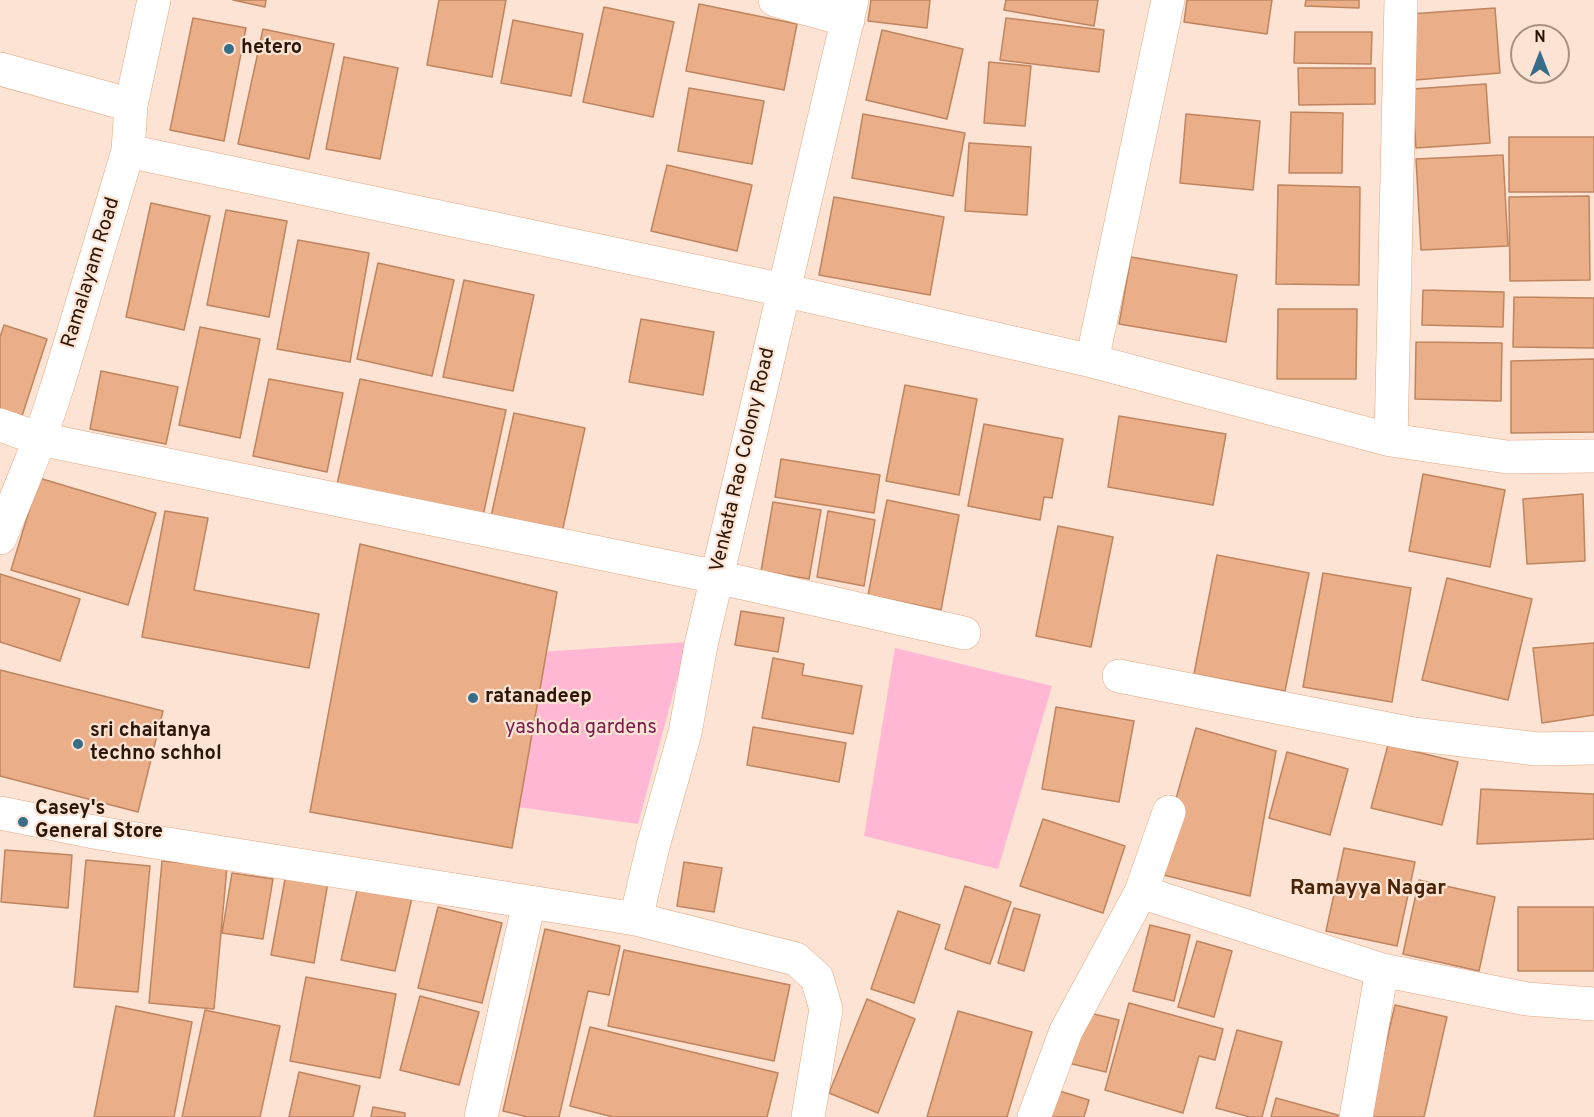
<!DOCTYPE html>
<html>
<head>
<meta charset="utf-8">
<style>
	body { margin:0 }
	#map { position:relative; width:1594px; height:1117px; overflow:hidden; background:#fce3d3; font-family:Overpass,sans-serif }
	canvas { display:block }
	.north { position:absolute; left:1510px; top:24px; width:60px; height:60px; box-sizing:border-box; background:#fce3d3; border:2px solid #a99181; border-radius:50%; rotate:0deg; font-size:16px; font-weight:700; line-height:24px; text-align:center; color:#2c1607 }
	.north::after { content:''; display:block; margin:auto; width:21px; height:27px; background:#386d89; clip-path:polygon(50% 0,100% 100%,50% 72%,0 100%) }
</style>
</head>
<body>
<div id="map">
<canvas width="1594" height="1117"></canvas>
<div class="north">N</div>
</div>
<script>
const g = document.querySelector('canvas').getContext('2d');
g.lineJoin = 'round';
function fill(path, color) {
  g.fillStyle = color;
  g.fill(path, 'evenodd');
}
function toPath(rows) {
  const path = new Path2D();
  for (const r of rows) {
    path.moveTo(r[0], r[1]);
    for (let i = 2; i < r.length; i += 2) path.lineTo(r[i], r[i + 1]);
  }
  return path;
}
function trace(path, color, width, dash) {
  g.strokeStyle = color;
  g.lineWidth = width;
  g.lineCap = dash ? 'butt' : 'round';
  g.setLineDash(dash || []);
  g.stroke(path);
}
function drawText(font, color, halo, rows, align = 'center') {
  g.font = font + ' Overpass,sans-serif';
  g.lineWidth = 4.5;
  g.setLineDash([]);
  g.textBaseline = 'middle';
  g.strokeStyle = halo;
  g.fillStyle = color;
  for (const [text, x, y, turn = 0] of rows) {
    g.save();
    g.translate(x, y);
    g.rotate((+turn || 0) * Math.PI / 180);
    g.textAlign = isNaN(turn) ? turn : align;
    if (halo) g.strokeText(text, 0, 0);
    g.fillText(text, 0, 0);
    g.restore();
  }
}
fill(toPath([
	[687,642,638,824,504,805,497,655],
	[895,648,1052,686,998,869,864,836]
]), '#ffb7d4');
const building = toPath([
	[233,0,266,0,265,7,233,0],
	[439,0,506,0,492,77,427,65,439,0],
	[871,0,930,0,927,28,868,21,871,0],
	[1006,0,1098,0,1094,26,1004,10,1006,0],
	[1187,0,1272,0,1267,34,1184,22,1187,0],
	[1306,0,1359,0,1359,8,1305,6,1306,0],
	[699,4,797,24,784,90,686,71,699,4],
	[604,7,674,22,653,117,583,102,604,7],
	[1495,8,1500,73,1415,80,1410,14,1495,8],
	[193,18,246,28,224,141,170,130,193,18],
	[1006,18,1104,30,1099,72,1000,60,1006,18],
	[513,20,583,34,571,96,501,83,513,20],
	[263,29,334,44,309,159,238,144,263,29],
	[882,30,963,49,947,119,866,100,882,30],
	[1295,32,1372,32,1371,64,1294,63,1295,32],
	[344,57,398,68,380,159,326,149,344,57],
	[989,62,1031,66,1025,126,984,123,989,62],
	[1298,68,1375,68,1375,104,1299,105,1298,68],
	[1486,84,1490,143,1416,148,1412,89,1486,84],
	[689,88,764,101,752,164,678,151,689,88],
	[1291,112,1343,113,1342,173,1289,173,1291,112],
	[863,114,965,133,953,196,852,178,863,114],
	[1186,114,1260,121,1253,190,1180,183,1186,114],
	[1509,137,1594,137,1594,192,1509,192,1509,137],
	[969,143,1031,147,1027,215,965,211,969,143],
	[1503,155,1508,246,1421,250,1416,159,1503,155],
	[667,165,752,185,737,251,651,231,667,165],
	[1278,185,1360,187,1359,285,1276,284,1278,185],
	[1589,196,1590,280,1510,281,1509,197,1589,196],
	[834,197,944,217,930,295,819,275,834,197],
	[151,203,210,216,184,330,126,317,151,203],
	[226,210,287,221,269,317,207,305,226,210],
	[298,240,369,253,350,362,277,349,298,240],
	[1131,257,1237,275,1226,342,1119,324,1131,257],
	[378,263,454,280,432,376,357,359,378,263],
	[464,280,534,295,513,391,443,377,464,280],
	[1423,290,1504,292,1503,327,1422,325,1423,290],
	[1514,297,1594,298,1594,348,1513,347,1514,297],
	[1278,309,1357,309,1356,379,1277,379,1278,309],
	[641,319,714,332,703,395,629,382,641,319],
	[4,325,47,339,22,416,0,409,0,337,4,325],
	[200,327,260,339,240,438,179,425,200,327],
	[1416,342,1502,343,1501,401,1415,399,1416,342],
	[1594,359,1594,432,1511,433,1511,361,1594,359],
	[101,371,178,387,166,444,90,429,101,371],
	[269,379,343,393,327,472,253,456,269,379],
	[360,379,506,410,481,525,335,494,360,379],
	[905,385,977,399,959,495,886,481,905,385],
	[514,413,585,428,561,537,490,521,514,413],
	[1119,416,1226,434,1213,505,1108,487,1119,416],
	[984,424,1063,439,1052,498,1044,497,1040,520,968,506,984,424],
	[781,459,880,475,874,513,775,497,781,459],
	[1423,474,1505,490,1490,567,1409,551,1423,474],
	[39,478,156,513,128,605,11,570,39,478],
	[1583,494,1585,561,1527,564,1523,499,1583,494],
	[887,500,959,515,941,610,868,595,887,500],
	[773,502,821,510,809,579,761,571,773,502],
	[165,511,208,518,194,590,319,614,309,668,142,637,165,511],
	[828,511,875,520,864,586,817,577,828,511],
	[1058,526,1113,537,1091,647,1036,636,1058,526],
	[360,544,557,592,512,848,310,812,360,544],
	[1217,555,1309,573,1285,691,1194,674,1217,555],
	[1323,573,1411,588,1392,702,1303,687,1323,573],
	[0,574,80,599,60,661,0,642,0,574],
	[1447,578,1532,599,1508,700,1422,680,1447,578],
	[741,611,784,618,778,652,735,645,741,611],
	[1594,643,1594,715,1542,723,1533,648,1594,643],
	[773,658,804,664,802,675,862,686,853,734,762,718,773,658],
	[0,670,163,711,138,812,0,776,0,670],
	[1056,707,1134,721,1119,802,1042,789,1056,707],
	[753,727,846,743,839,782,747,765,753,727],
	[1196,728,1276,751,1250,896,1155,873,1196,728],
	[1388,745,1458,762,1442,825,1371,808,1388,745],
	[1287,752,1348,769,1330,835,1269,818,1287,752],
	[1481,789,1594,794,1594,839,1477,844,1481,789],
	[1043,819,1125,846,1103,913,1020,886,1043,819],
	[1344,848,1415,862,1397,946,1326,931,1344,848],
	[5,850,72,855,68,908,1,902,5,850],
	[86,860,150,866,138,992,74,987,86,860],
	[162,861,227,867,214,1009,149,1003,162,861],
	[684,862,722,868,714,912,677,906,684,862],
	[232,873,273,879,263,939,222,933,232,873],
	[286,874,328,882,314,963,271,955,286,874],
	[1419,880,1495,897,1479,971,1403,954,1419,880],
	[358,886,412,898,395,971,341,960,358,886],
	[965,886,1011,902,990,964,945,949,965,886],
	[438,907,502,923,482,1003,418,988,438,907],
	[1518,907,1594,907,1594,971,1518,971,1518,907],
	[1014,908,1040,915,1024,971,998,963,1014,908],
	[898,911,940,925,914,1003,871,989,898,911],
	[1150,925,1190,935,1174,1001,1133,991,1150,925],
	[545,929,620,946,609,995,588,991,559,1117,528,1117,503,1111,545,929],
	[1197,941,1232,951,1214,1017,1178,1007,1197,941],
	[624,950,790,985,774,1061,608,1026,624,950],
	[306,977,396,994,380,1078,290,1061,306,977],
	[420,996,479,1012,459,1085,400,1070,420,996],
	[867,999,915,1019,878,1113,829,1093,867,999],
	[1129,1003,1223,1029,1215,1060,1199,1056,1183,1113,1105,1090,1129,1003],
	[1395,1005,1447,1017,1424,1117,1369,1117,1395,1005],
	[116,1006,192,1022,174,1117,94,1117,116,1006],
	[205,1010,280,1026,260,1117,182,1117,205,1010],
	[958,1011,1032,1032,1007,1117,927,1117,958,1011],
	[1081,1011,1119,1020,1106,1072,1068,1063,1081,1011],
	[590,1027,778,1073,767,1117,613,1117,570,1106,590,1027],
	[1237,1030,1282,1042,1262,1117,1250,1117,1216,1108,1237,1030],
	[299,1072,360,1086,353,1117,289,1117,299,1072],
	[1056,1090,1089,1100,1084,1117,1048,1117,1056,1090],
	[1276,1098,1338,1115,1338,1117,1271,1117,1276,1098],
	[373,1107,405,1113,405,1117,371,1117,373,1107]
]);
fill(building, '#eaae88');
trace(building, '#bf8560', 1.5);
const minor = toPath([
	[775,0,848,20],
	[0,69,131,105],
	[128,151,783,290,1092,361,1391,440,1507,457,1594,456],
	[1092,361,1168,0],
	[0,425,40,439,717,577,964,633],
	[1391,440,1401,0],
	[1119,676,1413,734,1537,749,1594,748],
	[0,813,99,833,636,919,796,959,817,978,826,1009,808,1117],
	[1141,892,1382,970,1527,999,1594,1004],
	[636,919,653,846,685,733,701,645,852,0],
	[481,1117,529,902],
	[1034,1117,1066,1031,1141,892,1169,812],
	[1356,1117,1382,970]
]);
const tertiary = toPath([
	[0,538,40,439,59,381,128,151,131,105,154,0]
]);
trace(minor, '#e4a882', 34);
trace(tertiary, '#e4a882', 34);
trace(minor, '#fff', 33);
trace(tertiary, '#fff', 33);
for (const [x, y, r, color] of [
	[229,49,6,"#386d89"],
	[473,698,6,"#386d89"],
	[78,744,6,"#386d89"],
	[23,822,6,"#386d89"]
]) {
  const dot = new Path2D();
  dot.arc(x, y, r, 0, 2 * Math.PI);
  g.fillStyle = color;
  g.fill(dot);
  trace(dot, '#fce3d3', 2);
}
drawText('bold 20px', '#2c1607', '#fce3d3', [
	["hetero",241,49],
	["ratanadeep",485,698],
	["sri chaitanya",90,732],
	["techno schhol",90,755],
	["Casey's",35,810],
	["General Store",35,833]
], 'left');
drawText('20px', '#2c1607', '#fce3d3', [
	["Ramalayam Road",92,273,-73],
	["Venkata Rao Colony Road",744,460,-77]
]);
drawText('20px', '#781b4b', '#fce3d3', [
	["yashoda gardens",581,729]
]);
drawText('bold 21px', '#4a2406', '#fce3d3', [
	["Ramayya Nagar",1368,890]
]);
</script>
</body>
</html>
